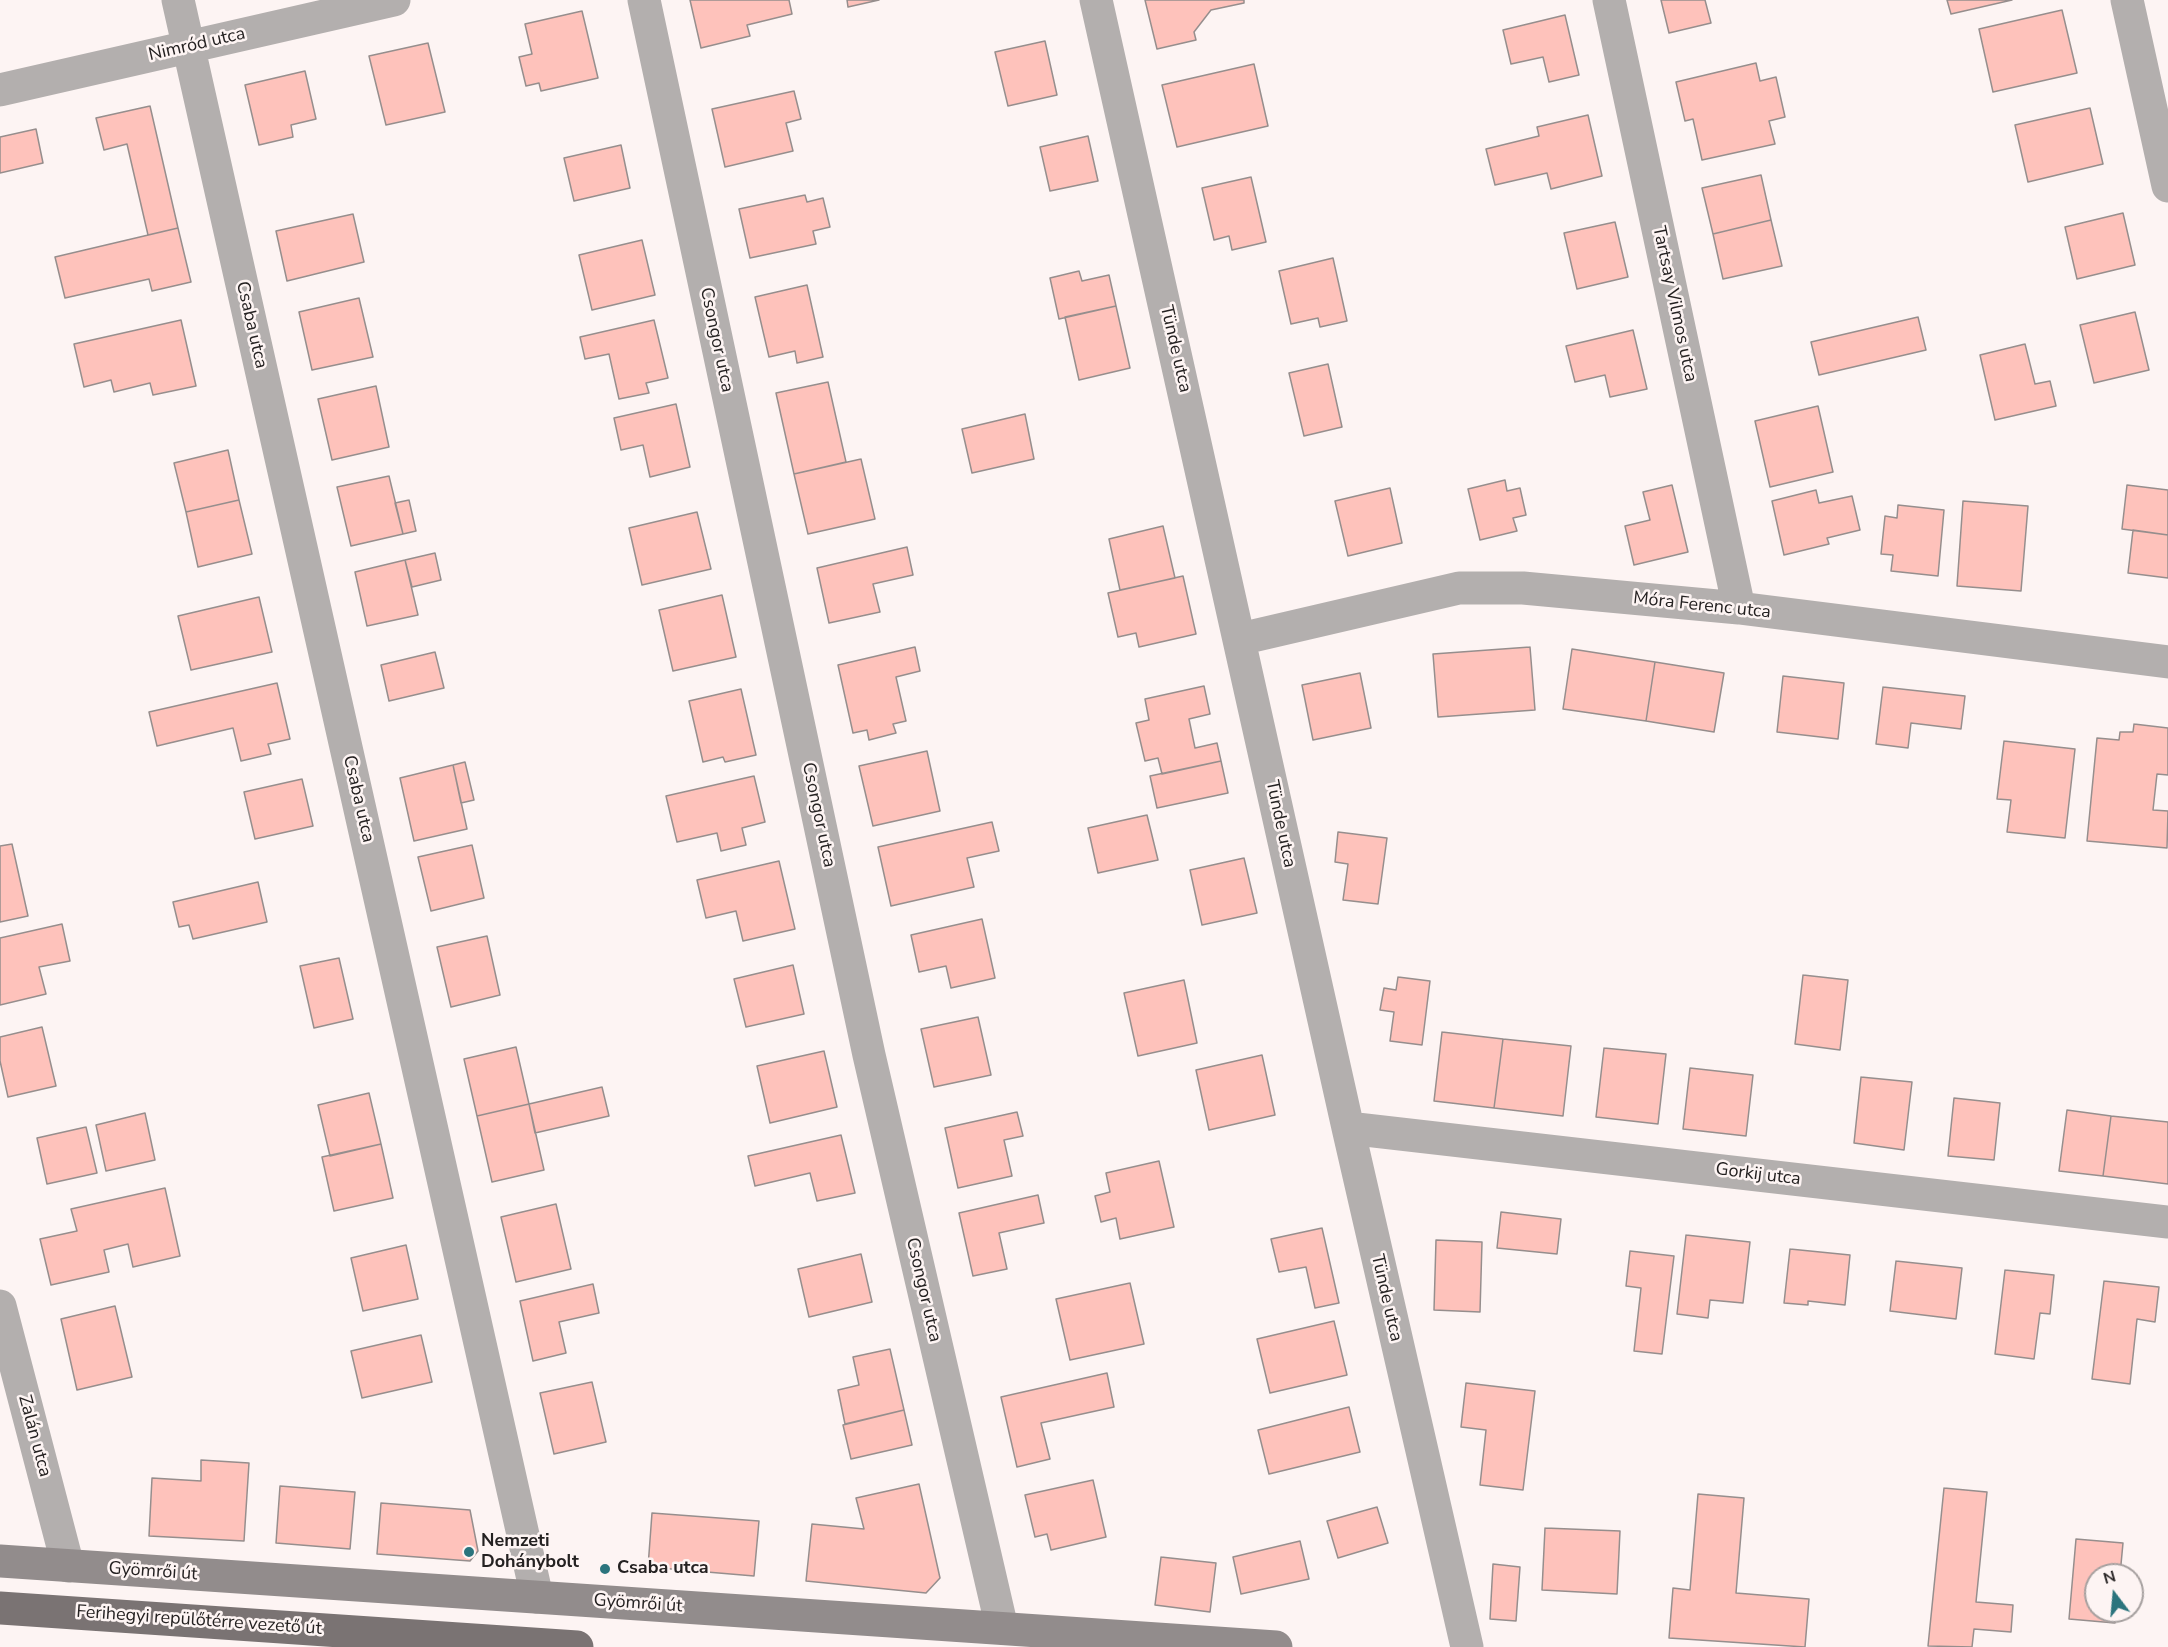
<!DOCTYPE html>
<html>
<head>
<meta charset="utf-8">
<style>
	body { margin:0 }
	#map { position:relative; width:2168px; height:1647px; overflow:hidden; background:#fdf4f3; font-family:"Nunito Sans",sans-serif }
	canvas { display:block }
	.north { position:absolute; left:2084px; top:1563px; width:60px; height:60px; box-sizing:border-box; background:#fdf4f3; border:2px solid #a6a09f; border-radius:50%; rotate:344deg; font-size:16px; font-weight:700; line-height:24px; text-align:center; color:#242121 }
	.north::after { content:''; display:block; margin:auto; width:21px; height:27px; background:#2b747d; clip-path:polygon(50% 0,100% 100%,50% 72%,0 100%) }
</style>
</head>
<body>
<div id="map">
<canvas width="2168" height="1647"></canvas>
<div class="north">N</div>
</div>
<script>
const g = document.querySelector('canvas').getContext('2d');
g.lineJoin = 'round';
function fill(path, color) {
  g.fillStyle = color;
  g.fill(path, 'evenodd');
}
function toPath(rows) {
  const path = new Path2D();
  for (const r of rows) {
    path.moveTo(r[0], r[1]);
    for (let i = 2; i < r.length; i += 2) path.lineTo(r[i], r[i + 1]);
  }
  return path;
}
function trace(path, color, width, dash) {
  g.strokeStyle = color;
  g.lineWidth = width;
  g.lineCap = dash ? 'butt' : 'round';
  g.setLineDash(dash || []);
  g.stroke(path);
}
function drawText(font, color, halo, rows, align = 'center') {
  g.font = font + ' "Nunito Sans",sans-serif';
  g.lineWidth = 5;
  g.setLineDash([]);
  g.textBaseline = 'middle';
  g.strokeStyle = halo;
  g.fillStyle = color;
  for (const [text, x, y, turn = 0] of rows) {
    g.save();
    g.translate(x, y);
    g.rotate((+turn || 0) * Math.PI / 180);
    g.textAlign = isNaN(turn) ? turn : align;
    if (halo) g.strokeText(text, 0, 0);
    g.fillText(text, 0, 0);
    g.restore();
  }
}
const building = toPath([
	[690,0,789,0,792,14,747,25,750,36,701,48,690,0],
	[847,0,879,0,848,7,847,0],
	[1145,0,1244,0,1244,3,1211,10,1194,32,1196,40,1157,49,1145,0],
	[1661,0,1705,0,1711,23,1669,33,1661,0],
	[1947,0,2012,0,1951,14,1947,0],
	[2062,10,2077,73,1993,92,1979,29,2062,10],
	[582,11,598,78,541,91,539,83,526,86,519,57,532,54,525,24,582,11],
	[1565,15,1579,75,1549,82,1543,57,1511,64,1503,30,1565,15],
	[1045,41,1057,95,1008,106,995,52,1045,41],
	[428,43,445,112,386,125,369,56,428,43],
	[1756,63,1760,81,1776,77,1785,117,1769,121,1775,144,1702,160,1693,119,1685,121,1676,82,1756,63],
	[1254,64,1268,126,1177,147,1162,85,1254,64],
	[305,71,316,119,291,125,293,137,259,145,245,85,305,71],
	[794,91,801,119,786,123,793,151,725,167,712,109,794,91],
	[150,106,178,228,148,235,127,144,104,150,96,118,150,106],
	[2090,108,2103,164,2028,182,2015,125,2090,108],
	[1588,115,1602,176,1551,189,1547,173,1495,185,1486,149,1539,136,1537,127,1588,115],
	[36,129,43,163,0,173,0,137,36,129],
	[1088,136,1098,181,1050,191,1040,147,1088,136],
	[621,145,630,188,574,201,564,158,621,145],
	[1761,175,1771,220,1713,234,1702,188,1761,175],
	[1251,177,1266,242,1232,250,1229,236,1214,240,1202,188,1251,177],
	[805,195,807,202,823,198,830,227,813,231,816,244,750,258,739,209,805,195],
	[2123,213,2135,265,2077,279,2065,227,2123,213],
	[353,214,364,262,287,281,276,231,353,214],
	[1771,220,1782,266,1723,279,1713,234,1771,220],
	[1615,222,1628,277,1577,289,1564,233,1615,222],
	[178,228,191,282,152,291,149,279,65,298,55,257,178,228],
	[642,240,655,295,592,310,579,255,642,240],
	[1333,258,1347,321,1320,327,1318,318,1291,324,1279,271,1333,258],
	[1079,271,1082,281,1109,275,1116,306,1059,319,1050,278,1079,271],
	[807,285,823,357,797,363,795,351,769,357,755,297,807,285],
	[359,298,373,357,312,370,299,312,359,298],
	[1116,306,1130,368,1079,380,1065,317,1116,306],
	[2135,312,2149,370,2094,383,2080,325,2135,312],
	[1918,317,1926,350,1819,375,1811,342,1918,317],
	[181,320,196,386,153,395,150,383,114,392,111,380,84,387,74,344,181,320],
	[654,320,668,378,646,383,649,393,619,399,609,354,585,359,580,337,654,320],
	[1633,330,1647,389,1610,397,1605,375,1575,382,1566,346,1633,330],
	[2025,344,2035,384,2050,381,2056,406,1995,420,1980,355,2025,344],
	[1328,364,1342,427,1304,436,1289,373,1328,364],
	[828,382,846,462,794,474,776,393,828,382],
	[376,386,389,447,332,460,318,399,376,386],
	[676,404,690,467,650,477,643,445,621,450,614,418,676,404],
	[1818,406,1833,472,1770,487,1755,421,1818,406],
	[1025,414,1034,459,972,473,962,429,1025,414],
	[228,450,239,500,186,512,174,463,228,450],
	[861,459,875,519,808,534,794,474,861,459],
	[389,476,403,534,351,546,337,487,389,476],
	[1505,480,1507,491,1520,488,1526,515,1513,518,1517,531,1480,540,1468,489,1505,480],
	[1672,485,1688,552,1634,565,1625,526,1650,520,1643,492,1672,485],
	[2127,485,2168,490,2168,535,2122,529,2127,485],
	[1390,488,1402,543,1348,556,1335,501,1390,488],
	[1816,490,1819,503,1852,496,1860,530,1827,538,1829,544,1784,555,1772,501,1816,490],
	[239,500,252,554,198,567,186,512,239,500],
	[409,500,416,531,403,534,395,503,409,500],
	[1963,501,2028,506,2021,591,1957,586,1963,501],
	[1898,505,1944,510,1938,576,1891,571,1893,555,1881,554,1885,516,1897,518,1898,505],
	[697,512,711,569,642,585,629,528,697,512],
	[1163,526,1175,578,1120,590,1109,539,1163,526],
	[2133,530,2168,535,2168,578,2128,573,2133,530],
	[907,547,913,575,873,584,880,612,829,623,817,568,907,547],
	[435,553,441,580,412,587,405,560,435,553],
	[405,560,418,615,367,626,355,572,405,560],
	[1183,576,1196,634,1139,647,1136,633,1118,637,1108,593,1183,576],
	[722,595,736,657,673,671,659,610,722,595],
	[259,597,272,652,191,670,178,616,259,597],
	[915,647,920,671,896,677,906,721,893,724,896,733,869,740,867,730,853,733,838,665,915,647],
	[1530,647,1535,710,1438,717,1433,654,1530,647],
	[1572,649,1655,662,1646,721,1563,709,1572,649],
	[435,652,444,688,389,701,381,665,435,652],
	[1655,662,1724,673,1714,732,1646,721,1655,662],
	[1360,673,1371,728,1313,740,1302,685,1360,673],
	[1783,676,1844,683,1838,739,1777,732,1783,676],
	[277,683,290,739,268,744,271,754,241,761,233,728,157,746,149,712,277,683],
	[1204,686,1210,714,1189,719,1195,748,1217,743,1221,761,1162,774,1158,758,1145,761,1136,723,1149,720,1145,699,1204,686],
	[1883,687,1965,696,1961,729,1911,723,1908,748,1876,744,1883,687],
	[741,689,756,755,725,762,723,757,703,762,689,701,741,689],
	[2134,724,2168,728,2168,775,2157,774,2153,810,2168,811,2167,848,2087,841,2097,738,2119,740,2120,732,2133,732,2134,724],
	[2004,741,2075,749,2065,838,2007,832,2011,800,1997,799,2004,741],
	[927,751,940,811,873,826,859,766,927,751],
	[1221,761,1228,793,1157,808,1150,776,1221,761],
	[465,762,474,800,461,803,453,765,465,762],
	[453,765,467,829,414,841,400,778,453,765],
	[754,776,765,822,742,828,746,845,721,851,717,833,677,842,666,796,754,776],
	[302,779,313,826,255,839,244,792,302,779],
	[1147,815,1158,860,1098,873,1088,828,1147,815],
	[992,822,999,851,967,858,974,887,891,906,878,847,992,822],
	[1338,832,1387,838,1378,904,1343,900,1348,864,1335,862,1338,832],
	[12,844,28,916,0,922,0,846,12,844],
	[472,845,484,898,431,911,418,857,472,845],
	[1244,858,1257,913,1202,925,1190,870,1244,858],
	[779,861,795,929,743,941,736,911,706,918,697,880,779,861],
	[258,882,267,922,193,939,189,925,179,927,173,902,258,882],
	[982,919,995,978,951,988,946,966,919,972,911,935,982,919],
	[62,924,70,961,39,967,46,994,0,1005,0,938,62,924],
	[487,936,500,995,451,1007,437,947,487,936],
	[339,958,353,1019,314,1028,300,966,339,958],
	[793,965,804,1014,746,1027,734,979,793,965],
	[1803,975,1848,980,1840,1050,1795,1044,1803,975],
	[1398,977,1430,981,1422,1045,1390,1041,1394,1012,1380,1010,1384,988,1396,990,1398,977],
	[1184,980,1197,1043,1138,1056,1124,993,1184,980],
	[978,1017,991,1075,934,1087,921,1029,978,1017],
	[42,1027,56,1086,8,1097,0,1061,0,1037,42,1027],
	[1442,1032,1503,1039,1494,1108,1434,1101,1442,1032],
	[1503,1039,1571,1046,1563,1116,1494,1108,1503,1039],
	[516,1047,529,1104,477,1116,464,1059,516,1047],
	[1604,1048,1666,1054,1658,1124,1596,1117,1604,1048],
	[824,1051,837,1107,770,1123,757,1066,824,1051],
	[1262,1055,1275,1115,1209,1130,1196,1070,1262,1055],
	[1690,1068,1753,1075,1746,1136,1683,1129,1690,1068],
	[1861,1077,1912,1082,1904,1150,1854,1143,1861,1077],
	[602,1087,609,1116,535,1133,529,1104,602,1087],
	[369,1093,381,1144,330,1156,318,1105,369,1093],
	[1954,1098,2000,1103,1994,1160,1948,1156,1954,1098],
	[529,1104,544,1170,492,1182,477,1116,529,1104],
	[2067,1110,2111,1116,2103,1176,2059,1171,2067,1110],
	[1017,1112,1023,1136,1004,1140,1012,1176,958,1188,945,1128,1017,1112],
	[145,1113,155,1160,106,1171,96,1125,145,1113],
	[2111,1116,2168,1122,2168,1184,2103,1176,2111,1116],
	[86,1127,97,1173,47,1184,37,1138,86,1127],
	[841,1135,855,1193,817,1201,810,1173,755,1186,748,1156,841,1135],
	[381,1144,393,1198,334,1211,322,1157,381,1144],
	[1159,1161,1174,1227,1120,1239,1116,1218,1101,1222,1095,1196,1110,1192,1106,1173,1159,1161],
	[165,1188,180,1256,133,1267,128,1244,104,1250,109,1272,51,1285,40,1239,77,1231,71,1209,165,1188],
	[1038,1195,1044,1223,999,1233,1007,1269,973,1276,959,1213,1038,1195],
	[556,1204,571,1269,516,1282,501,1217,556,1204],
	[1501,1212,1561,1219,1557,1254,1497,1248,1501,1212],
	[1322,1228,1339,1303,1315,1308,1306,1267,1279,1272,1271,1239,1322,1228],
	[1686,1235,1750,1242,1743,1303,1710,1300,1708,1318,1677,1314,1686,1235],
	[1436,1240,1482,1242,1480,1312,1434,1310,1436,1240],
	[406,1245,418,1299,363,1311,351,1258,406,1245],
	[1790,1249,1850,1255,1845,1305,1808,1301,1808,1305,1784,1303,1790,1249],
	[1630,1251,1674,1256,1662,1354,1634,1351,1641,1288,1626,1286,1630,1251],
	[861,1254,872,1302,809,1317,798,1269,861,1254],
	[1896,1261,1962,1268,1956,1319,1890,1311,1896,1261],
	[2005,1270,2054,1275,2050,1314,2040,1313,2034,1359,1995,1354,2005,1270],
	[2104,1281,2159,1287,2155,1322,2137,1319,2130,1384,2092,1379,2104,1281],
	[1130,1283,1144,1344,1070,1360,1056,1299,1130,1283],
	[593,1284,599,1313,559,1322,566,1353,533,1361,520,1301,593,1284],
	[115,1306,132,1377,77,1390,61,1319,115,1306],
	[1334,1321,1347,1375,1270,1393,1257,1339,1334,1321],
	[421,1335,432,1382,362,1398,351,1351,421,1335],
	[890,1349,904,1410,845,1424,838,1390,859,1385,853,1357,890,1349],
	[1107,1373,1114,1407,1041,1423,1050,1459,1017,1467,1001,1397,1107,1373],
	[592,1382,606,1442,554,1454,540,1393,592,1382],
	[1466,1383,1535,1391,1523,1490,1480,1485,1486,1430,1461,1427,1466,1383],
	[1349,1407,1360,1452,1269,1474,1258,1430,1349,1407],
	[904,1410,912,1445,851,1459,843,1425,904,1410],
	[201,1460,249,1463,244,1541,149,1536,152,1478,201,1481,201,1460],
	[1093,1480,1106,1537,1051,1550,1047,1534,1035,1537,1025,1495,1093,1480],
	[919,1484,940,1578,926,1593,806,1581,812,1524,864,1529,856,1498,919,1484],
	[280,1486,355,1492,350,1549,276,1543,280,1486],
	[1944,1488,1987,1492,1976,1602,2013,1605,2011,1632,1974,1629,1972,1647,1928,1646,1944,1488],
	[1698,1494,1744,1498,1736,1593,1809,1599,1805,1647,1669,1638,1673,1588,1690,1590,1698,1494],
	[381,1503,470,1510,478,1551,470,1561,377,1554,381,1503],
	[1377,1507,1388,1543,1338,1558,1327,1521,1377,1507],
	[652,1513,759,1521,754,1576,648,1567,652,1513],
	[1545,1528,1620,1531,1617,1594,1542,1590,1545,1528],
	[2076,1539,2123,1543,2120,1575,2096,1575,2096,1611,2117,1611,2115,1623,2069,1619,2076,1539],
	[1300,1541,1309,1579,1241,1594,1233,1557,1300,1541],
	[1161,1557,1216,1563,1210,1612,1155,1605,1161,1557],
	[1493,1564,1520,1567,1516,1621,1490,1619,1493,1564]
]);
fill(building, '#fec2bb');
trace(building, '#968e8d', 1.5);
trace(toPath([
	[178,0,537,1597],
	[644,0,869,1055,1002,1628],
	[1096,0,1348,1128,1467,1647],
	[1609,0,1739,608],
	[2127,0,2168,186],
	[0,90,394,0],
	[1240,639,1459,588,1523,588,1739,608,2168,662],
	[1348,1128,2168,1222],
	[0,1306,68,1566]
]), '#b3afae', 33);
trace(toPath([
	[0,1561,1276,1647]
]), '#928c8c', 33);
trace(toPath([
	[0,1608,577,1647]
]), '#7a7373', 33);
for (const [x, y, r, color] of [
	[469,1552,6,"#2b747d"],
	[605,1569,6,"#2b747d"]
]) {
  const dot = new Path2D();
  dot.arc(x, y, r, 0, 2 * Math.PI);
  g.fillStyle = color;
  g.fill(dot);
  trace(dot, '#fdf4f3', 2);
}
drawText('18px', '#242121', '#fdf4f3', [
	["Nimród utca",197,45,-13],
	["Tartsay Vilmos utca",1674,304,78],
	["Csaba utca",251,325,77],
	["Csongor utca",716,340,78],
	["Tünde utca",1175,349,77],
	["Móra Ferenc utca",1702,606,6],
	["Csaba utca",358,799,77],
	["Csongor utca",818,815,78],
	["Tünde utca",1280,824,78],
	["Gorkij utca",1758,1175,7],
	["Csongor utca",923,1290,77],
	["Tünde utca",1386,1298,77],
	["Zalán utca",34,1436,75],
	["Gyömrői út",153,1572,4],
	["Gyömrői út",638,1604,4],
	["Ferihegyi repülőtérre vezető út",199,1621,4]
]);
drawText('bold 18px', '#242121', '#fdf4f3', [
	["Nemzeti",481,1542],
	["Dohánybolt",481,1563],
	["Csaba utca",617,1569]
], 'left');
</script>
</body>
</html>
